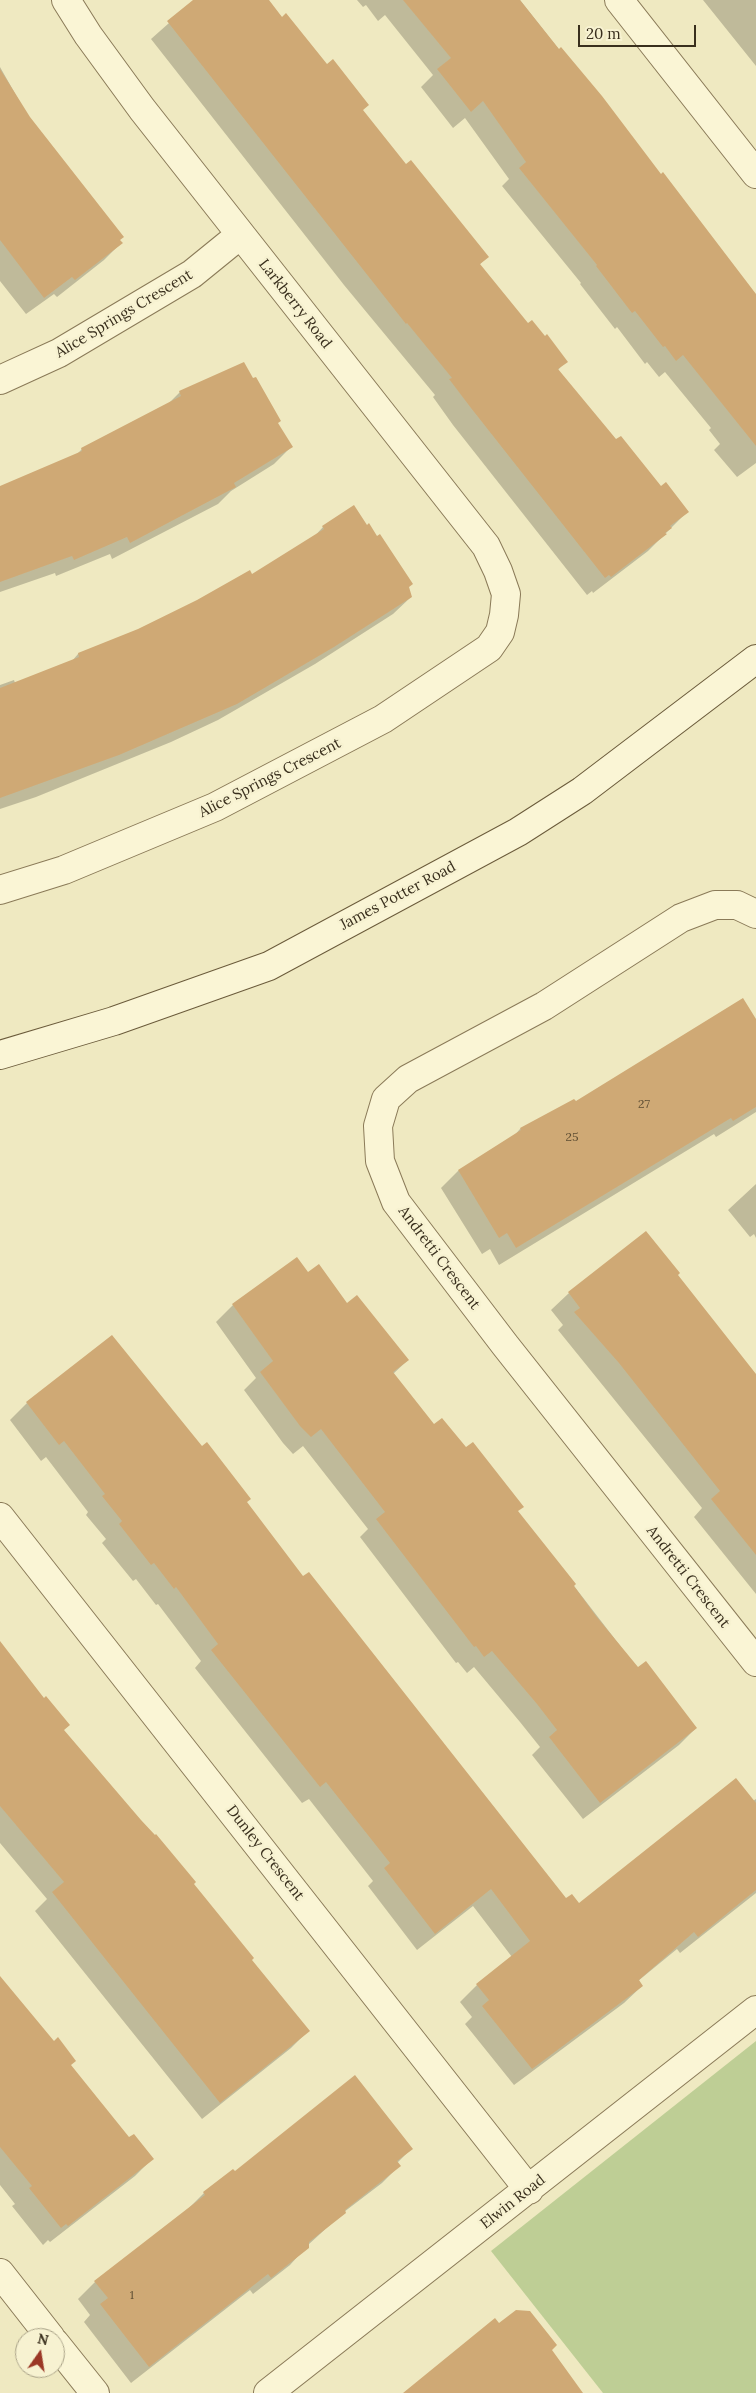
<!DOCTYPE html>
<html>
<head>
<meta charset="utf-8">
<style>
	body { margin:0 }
	#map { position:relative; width:756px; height:2393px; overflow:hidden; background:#efe9c1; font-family:Lora,serif }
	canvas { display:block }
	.north { position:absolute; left:15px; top:2328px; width:50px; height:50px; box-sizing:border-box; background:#f7f2d1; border:1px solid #aba489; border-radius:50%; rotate:13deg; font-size:14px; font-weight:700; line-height:20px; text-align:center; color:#392f1d }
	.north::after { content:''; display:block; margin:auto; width:18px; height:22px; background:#9b3826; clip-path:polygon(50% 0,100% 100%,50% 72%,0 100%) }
	.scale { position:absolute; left:578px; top:25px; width:118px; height:22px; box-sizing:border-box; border:2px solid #392f1d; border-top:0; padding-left:6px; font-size:15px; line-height:18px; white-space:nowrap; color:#392f1d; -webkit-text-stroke:4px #f7f2d1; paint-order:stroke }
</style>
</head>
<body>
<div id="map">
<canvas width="756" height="2393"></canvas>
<div class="north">N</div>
<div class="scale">20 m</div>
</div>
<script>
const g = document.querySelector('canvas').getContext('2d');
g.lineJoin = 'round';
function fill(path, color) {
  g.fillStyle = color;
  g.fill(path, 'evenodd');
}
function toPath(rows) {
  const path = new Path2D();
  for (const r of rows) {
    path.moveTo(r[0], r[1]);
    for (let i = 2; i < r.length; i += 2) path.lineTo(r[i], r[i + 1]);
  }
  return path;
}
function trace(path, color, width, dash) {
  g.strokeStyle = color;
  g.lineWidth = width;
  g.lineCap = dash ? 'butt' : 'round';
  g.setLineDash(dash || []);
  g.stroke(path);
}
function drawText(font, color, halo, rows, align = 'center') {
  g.font = font + ' Lora,serif';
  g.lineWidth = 5;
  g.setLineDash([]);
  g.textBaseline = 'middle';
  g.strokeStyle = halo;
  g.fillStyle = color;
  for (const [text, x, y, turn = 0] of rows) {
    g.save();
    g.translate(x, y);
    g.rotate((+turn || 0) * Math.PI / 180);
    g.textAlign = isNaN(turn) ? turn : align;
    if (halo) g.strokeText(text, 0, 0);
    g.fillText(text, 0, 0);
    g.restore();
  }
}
fill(toPath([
	[756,2041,756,2393,603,2393,491,2251]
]), '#bece95');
fill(toPath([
	[195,0,267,0,362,111,405,166,487,257,479,265,528,325,566,361,558,370,616,441,660,488,687,512,648,551,593,593,592,591,587,595,453,425,433,397,435,395,344,285,151,39],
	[357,0,520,0,756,300,756,463,737,477,714,450,720,444,709,430,711,428,665,372,659,377,647,362,645,364,617,327,615,329,580,284,581,283,502,186,509,179,465,118,453,128,421,87,433,75,385,15,378,21,366,5,363,7],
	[703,0,756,0,756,66],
	[0,67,29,118,121,243,104,260,57,297,54,294,26,314,0,281],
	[180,392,277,424,291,447,274,464,231,491,218,504,112,559,110,554,56,576,55,573,0,592,0,487,77,454,82,449,168,404],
	[323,527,407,588,411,597,393,614,315,664,218,720,171,742,36,797,0,809,0,685,14,680,15,683,72,661,78,654,138,630,252,576,312,539],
	[756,1021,756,1112,716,1137,714,1134,499,1265,490,1249,482,1254,441,1188,458,1171,513,1137,520,1129,573,1101,576,1103],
	[756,1184,756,1238,754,1234,750,1237,728,1210],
	[297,1259,307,1274,347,1305,408,1360,393,1374,434,1425,517,1512,638,1669,696,1728,679,1745,583,1819,532,1755,540,1747,520,1722,474,1667,467,1673,458,1662,456,1663,360,1537,368,1529,303,1446,293,1454,283,1443,244,1390,256,1378,216,1322,233,1305],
	[569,1293,738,1356,756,1377,756,1594,694,1517,702,1508,558,1330,563,1325,551,1310],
	[27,1403,246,1502,303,1578,566,1900,579,1905,756,1799,756,1893,680,1953,677,1949,638,1981,642,1986,624,2003,514,2085,465,2024,472,2017,460,2002,477,1985,512,1957,473,1906,417,1950,368,1886,373,1881,309,1799,302,1803,195,1668,201,1661,158,1604,156,1605,136,1579,133,1581,102,1543,106,1539,86,1515,88,1512,46,1457,41,1461,10,1420],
	[0,1660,63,1730,308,2031,291,2048,202,2119,35,1911,47,1899,0,1843],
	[0,1982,129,2139,152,2159,135,2176,50,2242,48,2240,43,2245,12,2206,15,2204,0,2185],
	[411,2149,397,2163,399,2166,382,2183,344,2212,308,2245,290,2265,253,2294,250,2290,131,2383,84,2322,90,2315,78,2299,95,2282,187,2210,204,2193,233,2170,235,2173]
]), '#0003');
fill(toPath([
	[193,0,269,0,282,17,286,13,327,64,333,59,369,105,363,110,406,164,411,160,489,257,480,264,528,323,532,320,545,336,547,334,568,362,558,369,616,439,621,436,661,486,666,482,689,512,670,526,672,528,665,533,667,534,611,577,609,575,605,578,471,408,449,379,452,378,407,323,406,324,167,21],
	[403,0,520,0,559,49,561,47,602,96,661,174,663,172,756,294,756,446,683,355,676,361,665,346,663,347,635,311,632,313,596,266,597,265,519,168,526,162,483,101,471,112,437,69,451,58],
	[0,69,30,117,124,237,120,240,123,243,75,280,72,277,44,298,0,240],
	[244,362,253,378,256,377,281,421,278,423,293,447,234,483,236,487,130,543,127,537,74,560,72,556,0,582,0,486,82,451,81,448,181,396,179,391],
	[354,505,367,525,369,523,377,536,380,534,413,584,409,587,412,597,334,647,237,704,119,755,0,798,0,688,79,657,78,653,138,629,197,600,250,570,252,574,324,529,322,526],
	[743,998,756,1019,756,1107,733,1121,731,1118,516,1248,507,1233,499,1238,458,1170,521,1130,520,1128,574,1099,576,1101],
	[646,1231,680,1273,678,1275,756,1374,756,1555,711,1499,720,1491,619,1363,574,1312,580,1308,568,1292],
	[297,1257,308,1272,319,1264,347,1303,357,1295,409,1360,393,1372,434,1424,442,1418,466,1447,473,1442,524,1507,518,1511,576,1584,574,1586,596,1616,638,1667,646,1661,697,1728,600,1803,549,1737,557,1730,537,1704,492,1651,484,1657,476,1646,474,1647,376,1519,385,1512,321,1429,311,1437,300,1426,260,1372,273,1361,232,1304],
	[112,1335,202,1446,207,1442,251,1499,247,1502,303,1576,309,1572,566,1898,572,1894,579,1903,736,1778,756,1803,756,1890,698,1937,694,1932,639,1980,643,1986,532,2069,482,2006,489,2000,476,1984,530,1941,491,1889,435,1934,384,1868,390,1863,326,1782,320,1787,211,1650,218,1644,176,1587,174,1589,154,1563,151,1565,119,1524,122,1521,102,1496,105,1494,64,1441,59,1445,26,1402],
	[0,1641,44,1698,46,1696,70,1725,64,1730,141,1820,155,1835,156,1834,196,1882,194,1884,254,1958,252,1960,310,2031,220,2103,52,1892,64,1882,0,1806],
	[0,1976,54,2041,58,2037,76,2061,71,2065,129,2137,134,2134,154,2159,68,2226,66,2224,61,2228,29,2188,32,2186,0,2147],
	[355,2075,413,2149,397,2161,401,2166,345,2210,346,2213,309,2242,309,2248,271,2278,268,2274,149,2367,100,2304,108,2298,94,2281,205,2195,203,2192,233,2169,235,2171],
	[516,2310,530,2311,557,2345,552,2350,583,2393,403,2393,495,2318,499,2323]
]), '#cfa975');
const street = toPath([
	[619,0,756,174],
	[0,380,59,353,192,274,240,235],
	[0,890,64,870,215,807,383,719,489,648,500,632,504,615,506,594,498,571,486,546,142,109,88,35,66,0],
	[756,914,737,905,715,905,681,918,544,1006,408,1079,386,1099,378,1126,380,1161,396,1202,505,1345,756,1662],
	[0,1517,529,2190],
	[0,2273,51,2338],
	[55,2343,95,2393],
	[268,2393,756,2010]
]);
const secondary = toPath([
	[0,1055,114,1021,269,966,518,832,582,791,756,659]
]);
trace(street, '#8a7a58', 30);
trace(secondary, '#6b5b3b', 30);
trace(street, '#faf5d5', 28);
trace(secondary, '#faf5d5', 28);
drawText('12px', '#5e4e33', null, [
	["27",644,1105],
	["25",572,1138],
	["1",132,2296]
]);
drawText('15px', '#392f1d', '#f7f2d1', [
	["Larkberry Road",295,304,52],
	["Alice Springs Crescent",124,314,-31],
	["Alice Springs Crescent",270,778,-27],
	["James Potter Road",398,896,-28],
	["Andretti Crescent",439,1258,53],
	["Andretti Crescent",688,1577,52],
	["Dunley Crescent",265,1853,52],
	["Elwin Road",513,2202,-38]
]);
</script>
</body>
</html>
